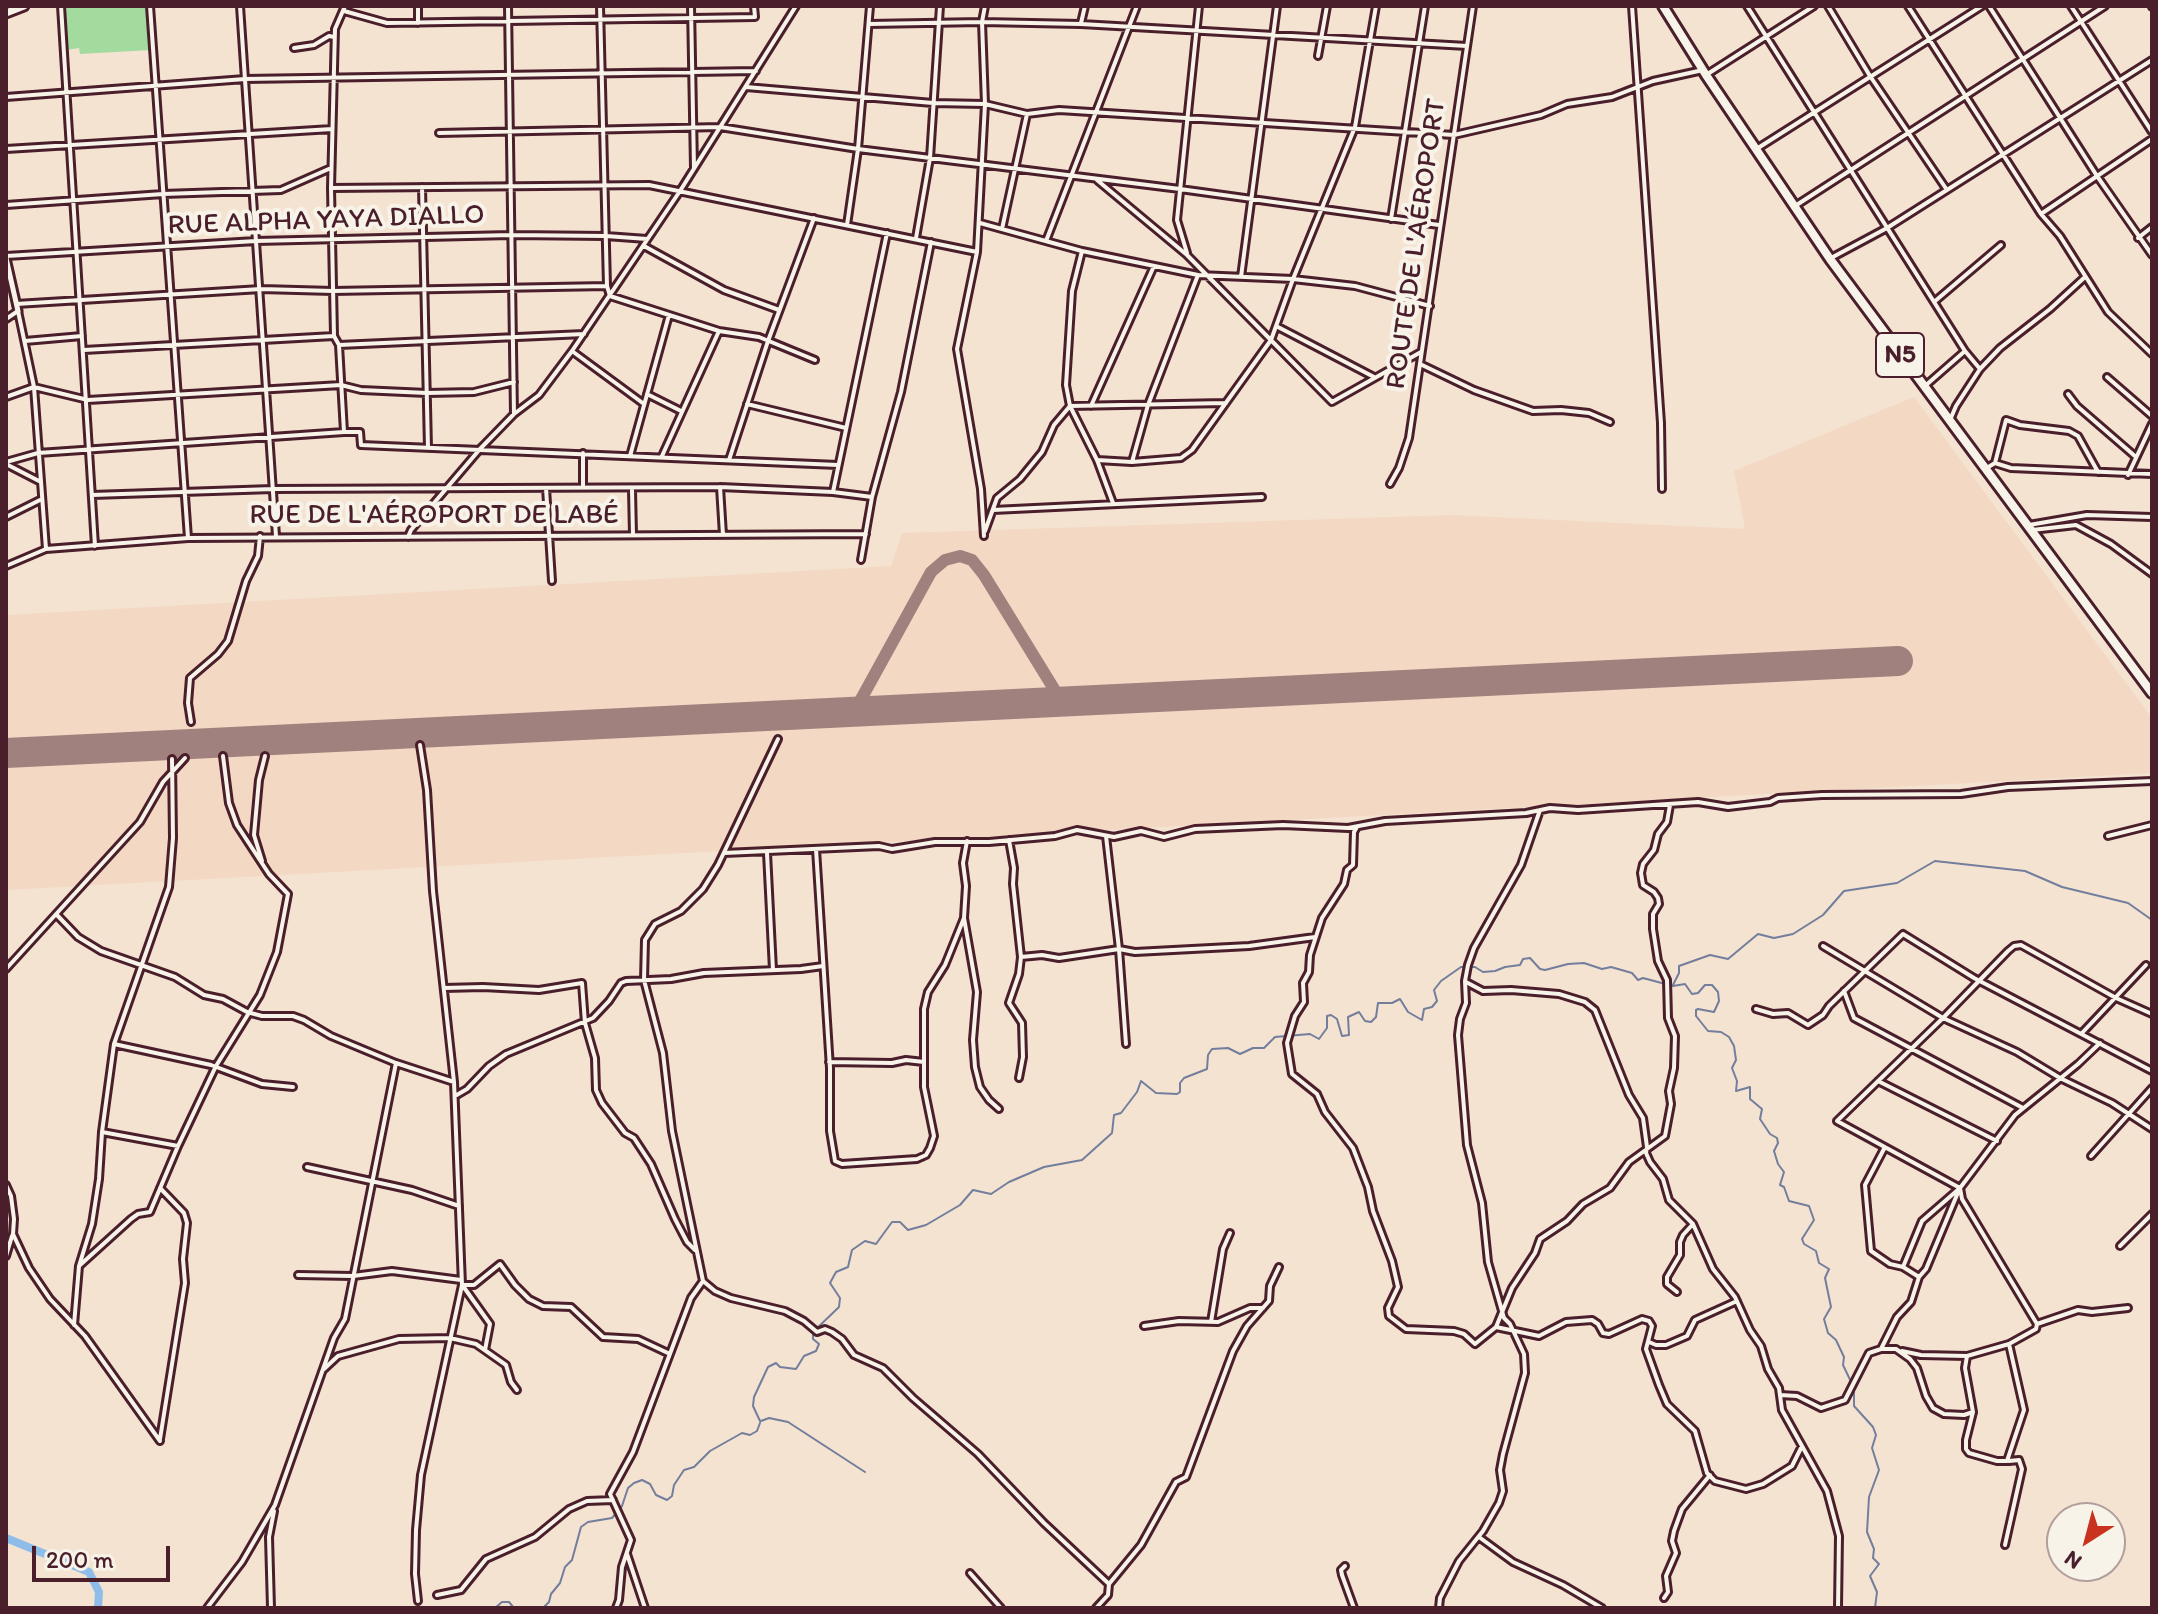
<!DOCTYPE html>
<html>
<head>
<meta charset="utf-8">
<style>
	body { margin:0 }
	#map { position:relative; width:2158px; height:1614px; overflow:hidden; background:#f5e3d2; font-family:Itim,sans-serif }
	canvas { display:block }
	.frame { position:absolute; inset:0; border:8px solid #4a1f2b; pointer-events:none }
	.north { position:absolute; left:2046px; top:1502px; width:80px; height:80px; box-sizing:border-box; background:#f7f3e8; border:2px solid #b29e9c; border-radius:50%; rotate:216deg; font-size:22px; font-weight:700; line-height:32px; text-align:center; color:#4a1f2b }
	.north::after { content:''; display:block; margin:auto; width:28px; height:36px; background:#c8321e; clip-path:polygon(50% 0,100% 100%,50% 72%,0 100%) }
	.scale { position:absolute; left:32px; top:1546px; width:138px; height:36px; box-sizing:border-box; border:4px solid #4a1f2b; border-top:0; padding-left:10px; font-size:24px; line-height:28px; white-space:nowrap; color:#4a1f2b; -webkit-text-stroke:6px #f7f3e8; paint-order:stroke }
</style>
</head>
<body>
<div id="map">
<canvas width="2158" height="1614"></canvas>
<div class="frame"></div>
<div class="north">N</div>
<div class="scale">200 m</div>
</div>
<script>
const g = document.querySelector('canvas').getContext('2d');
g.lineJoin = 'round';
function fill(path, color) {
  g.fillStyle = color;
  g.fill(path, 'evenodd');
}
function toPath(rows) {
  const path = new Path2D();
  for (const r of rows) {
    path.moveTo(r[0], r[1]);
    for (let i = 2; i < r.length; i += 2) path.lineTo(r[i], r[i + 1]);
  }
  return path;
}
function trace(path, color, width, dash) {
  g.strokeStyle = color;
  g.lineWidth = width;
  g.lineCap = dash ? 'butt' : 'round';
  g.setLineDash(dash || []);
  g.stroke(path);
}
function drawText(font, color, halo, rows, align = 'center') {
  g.font = font + ' Itim,sans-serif';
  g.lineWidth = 8;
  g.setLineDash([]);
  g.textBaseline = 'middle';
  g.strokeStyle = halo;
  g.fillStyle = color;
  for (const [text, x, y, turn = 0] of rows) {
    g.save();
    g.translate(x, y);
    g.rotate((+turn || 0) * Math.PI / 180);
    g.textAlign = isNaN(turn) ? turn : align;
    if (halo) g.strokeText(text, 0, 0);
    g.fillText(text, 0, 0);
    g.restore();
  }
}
fill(toPath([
	[1914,397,2152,718,2152,773,6,890,6,615,891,566,902,533,1452,515,1745,529,1734,471]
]), '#f3d8c3');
fill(toPath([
	[62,6,149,6,151,50,80,54,79,48,66,50]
]), '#a3db9f');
trace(toPath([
	[1673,985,1679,973,1679,966,1710,955,1728,959,1758,934,1774,938,1793,934,1823,915,1844,891,1897,883,1935,861,2025,871,2062,887,2128,903,2152,920],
	[760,1421,753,1406,754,1397,768,1367,776,1363,780,1367,796,1369,804,1356,816,1351,819,1344,813,1339,813,1332,839,1307,840,1298,830,1283,836,1272,848,1267,852,1250,865,1241,876,1244,892,1222,900,1222,908,1230,926,1225,960,1205,973,1190,991,1194,1009,1182,1044,1167,1082,1160,1112,1133,1114,1115,1121,1113,1137,1092,1141,1081,1156,1093,1177,1094,1180,1092,1180,1083,1184,1078,1207,1069,1208,1055,1212,1049,1228,1048,1240,1054,1253,1048,1264,1048,1275,1037,1310,1034,1319,1039,1327,1028,1327,1016,1331,1015,1337,1019,1342,1036,1349,1035,1348,1017,1359,1012,1365,1021,1371,1022,1376,1017,1378,1003,1392,1003,1400,999,1408,1012,1422,1020,1424,1009,1432,1007,1437,1001,1434,990,1441,981,1461,967,1475,967,1483,972,1495,971,1505,967,1520,965,1523,959,1530,958,1540,969,1545,970,1568,964,1584,963,1602,969,1611,967,1632,973,1638,980,1643,978,1673,986,1685,984,1692,994,1698,993,1705,985,1712,985,1718,992,1719,1001,1714,1012,1698,1009,1696,1010,1696,1016,1708,1031,1721,1032,1729,1037,1734,1046,1736,1060,1732,1068,1737,1081,1736,1091,1750,1087,1750,1099,1762,1109,1760,1119,1770,1134,1777,1138,1778,1143,1774,1151,1778,1164,1784,1172,1780,1185,1784,1187,1789,1201,1809,1206,1814,1220,1802,1239,1804,1244,1816,1251,1819,1263,1829,1269,1825,1278,1831,1307,1824,1319,1828,1333,1836,1340,1844,1357,1843,1365,1854,1388,1854,1406,1873,1427,1876,1435,1872,1448,1879,1470,1869,1497,1867,1532,1874,1549,1873,1558,1879,1564,1870,1576,1877,1592,1875,1608],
	[761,1421,769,1418,788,1422,865,1472],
	[495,1608,502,1602,509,1602,514,1608],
	[543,1608,549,1602,551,1594,560,1583,565,1567,572,1560,581,1527,588,1522,612,1518,622,1506,628,1488,634,1483,642,1480,650,1484,656,1495,667,1500,672,1496,674,1485,684,1470,694,1467,710,1451,742,1433,750,1435,757,1431,760,1423]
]), '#727e9c', 2);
trace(toPath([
	[6,1538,89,1572,99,1592,98,1608]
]), '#8dbde8', 8);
trace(toPath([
	[854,712,931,572,945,560,960,556,972,560,984,575,1062,702]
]), '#a0817e', 12);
trace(toPath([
	[6,753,1898,661]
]), '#a0817e', 30);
const minor = toPath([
	[61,6,95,546],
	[150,6,188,538],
	[240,6,276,536],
	[418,6,418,23],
	[508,6,514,414],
	[600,6,607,286,610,296,719,331,759,337,815,360],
	[691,6,694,168],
	[1632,6,1661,423,1662,489],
	[1747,6,1965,351,1925,386],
	[1828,6,1870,76,1947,190],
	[1908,6,2041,214,2060,236,2108,312,2152,354],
	[1989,6,2097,176,2152,255],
	[2071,6,2152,132],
	[2152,6,2152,7],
	[344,11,387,23,755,17,754,6],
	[1081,23,1085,6],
	[869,24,982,22,1081,24,1467,46],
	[294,48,314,45,329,36,334,37],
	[1318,56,1327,6],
	[1706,75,1814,6],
	[746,87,933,103,985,104,1027,114,1059,110,1454,135,1541,115,1567,104,1612,97,1653,81,1703,70],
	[6,97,245,79,756,71],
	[439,133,720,127,858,149,1180,189,1439,225],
	[1758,148,1982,6],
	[6,149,332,129],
	[1097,180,1187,255,1332,402,1421,352],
	[422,187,428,448],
	[331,188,649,185,977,252],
	[6,205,163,194,281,190,331,168],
	[1795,206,2105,6],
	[2041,214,2152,139],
	[1391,219,1425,6],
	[980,223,1082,251,1198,275,1293,279,1355,286,1430,306],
	[847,225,858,149,870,6],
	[1002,229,1027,114],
	[916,238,930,158,940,6],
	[2138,238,2152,227],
	[1046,241,1137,6],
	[644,246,724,290,779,310],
	[1082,251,1072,291,1066,385,1070,406,1097,460,1113,503],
	[1187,253,1177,220,1199,6],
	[6,256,256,241,511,235,606,236,647,239],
	[1831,258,1887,228,2152,60],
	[1241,277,1277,6],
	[1934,302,2001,245],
	[16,304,261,289,333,291,607,286],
	[6,319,18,311,34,387,46,549],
	[1278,327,1374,377],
	[25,341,82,336],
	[339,345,584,334],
	[84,350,334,336],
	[572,351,644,404],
	[1965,351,1980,369],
	[1420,364,1474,390,1533,411,1561,410,1589,413,1610,422],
	[2107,377,2152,416],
	[647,394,681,411],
	[2068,394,2077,406,2136,457],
	[6,397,34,387,88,400,341,385,361,390,427,393,474,392,514,382],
	[747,404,846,428],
	[1091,406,1154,266],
	[1950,420,1956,406,1980,369,2000,348,2050,309,2085,277],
	[344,432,339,345,334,336,331,188,335,29,345,6],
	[583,453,583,488],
	[630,456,669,315],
	[662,456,719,331],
	[729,460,768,341,814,218],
	[1097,460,1132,462,1181,458,1192,450,1271,340,1293,279,1355,127,1376,6],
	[6,462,38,453,344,432,360,432,361,445,838,465],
	[1132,462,1148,405,1198,275],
	[1995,463,2006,420,2020,425,2069,431,2078,436,2098,472],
	[6,464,39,481],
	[1985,469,1995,463,2011,468,2152,474],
	[2128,475,2152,424],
	[1390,484,1399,468,1409,438,1473,6],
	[720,487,723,535],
	[546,488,552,581],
	[632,490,633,535],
	[833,492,887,233],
	[92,495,273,489,720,487,833,492,872,497],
	[993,510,1262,497],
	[6,517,40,500],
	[2029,525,2087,515,2152,517],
	[2032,530,2076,525,2111,544,2152,574],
	[985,531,997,498,1020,479,1042,452,1054,425,1070,406,1226,403],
	[984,536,981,489,957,349,977,252,985,104,982,22,985,6],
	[408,537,411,530,480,449,514,414,539,395,572,351,680,191,796,6],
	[861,560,872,497,901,392,931,242],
	[6,566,46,549,188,538,866,534],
	[191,722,188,703,190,678,218,654,228,641,246,581,258,556,260,536],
	[1357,827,1354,832,1353,865,1347,870,1344,884,1322,918,1310,955,1309,972,1303,983,1304,1002,1295,1016,1287,1043,1292,1074,1317,1094,1325,1112,1353,1148,1368,1187,1373,1211,1392,1261,1398,1287,1388,1308,1389,1316,1406,1329,1454,1331,1464,1334,1475,1344,1496,1327,1539,1336,1566,1322,1592,1320,1598,1324,1603,1333,1609,1334,1642,1319,1649,1321,1652,1326,1646,1349,1659,1385,1667,1404,1695,1431,1707,1473,1715,1481,1746,1489,1763,1484,1792,1466,1802,1446],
	[1106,836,1119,949,1126,1044],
	[2108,836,2152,825],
	[1009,840,1014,868,1013,884,1021,957,1019,974,1009,1003,1022,1023,1023,1057,1019,1078],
	[967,841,963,863,966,886,964,918,977,992,973,1040,975,1067,980,1087,989,1100,999,1109],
	[816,849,830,1068,830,1131,835,1161,842,1164,917,1159,926,1155,930,1148,934,1136,924,1087,924,1009,928,992,945,965,964,918],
	[724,853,879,846,892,849,935,842,989,842,1055,836,1077,830,1114,837,1141,831,1164,837,1195,829,1283,825,1348,828,1385,821,1526,813,1550,808,1578,810,1698,802,1728,807,1770,802,1778,798,1822,795,1961,794,2008,787,2152,781],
	[767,853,773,970],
	[262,861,254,835,259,780,265,756],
	[56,914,78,937,101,951,175,977,204,995,223,999,247,1012,262,1016,293,1016,304,1020,331,1036,396,1063,454,1082],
	[1823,946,1943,1018,2017,1052,2060,1078,2112,1103,2152,1129],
	[1021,957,1042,955,1059,958,1119,949,1135,952,1249,946,1315,937],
	[6,969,140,822,163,782,185,758],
	[1466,982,1483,991,1511,990,1559,994,1585,1002,1595,1010,1629,1095,1643,1118,1647,1147,1646,1153,1650,1162,1663,1179,1669,1200,1693,1224,1713,1269,1735,1297,1750,1330,1761,1346,1768,1369,1779,1388,1782,1410,1827,1491,1839,1536,1838,1608],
	[444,988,483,987,539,990,582,983,585,1023,595,1058,596,1090,602,1103,625,1133,634,1138,651,1164,675,1219,687,1242,695,1250],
	[1844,991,1854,1018,2023,1108],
	[1756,1009,1773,1014,1788,1013,1808,1025,1823,1015,1829,1006,1903,934,1974,978,2152,1071],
	[2082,1033,2146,965],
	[114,1044,211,1065,262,1084,293,1087],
	[829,1062,892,1063,906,1060,924,1062],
	[1878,1081,1997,1141],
	[455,1096,467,1089,489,1066,506,1054,593,1018,609,1001,621,983,626,981,671,979,704,973,801,969,823,966],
	[102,1132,178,1146],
	[1885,1147,1865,1185,1871,1251,1890,1264,1903,1267,1919,1277],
	[2091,1156,2152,1088],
	[307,1167,412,1190,459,1206],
	[6,1185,11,1196,14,1219,13,1234,29,1268,50,1299,85,1336,160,1441],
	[1960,1188,1837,1121,1943,1018,2008,951,2014,946,2021,945,2116,998,2152,1014],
	[2120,1246,2152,1214],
	[6,1256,12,1236],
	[79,1266,131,1219,138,1214,150,1212,178,1146,216,1066,260,995,277,952,288,894,269,874,237,825,229,803,223,756],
	[1903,1267,1922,1221,1960,1188,2015,1115,2078,1064,2100,1043],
	[298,1275,353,1276,392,1271,461,1280],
	[703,1281,715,1291,731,1298,785,1311,804,1321,817,1332,825,1329,832,1332,842,1339,854,1355,883,1368,913,1398,978,1454,1044,1523,1109,1584,1108,1595,1096,1608],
	[462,1285,474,1285,500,1264,515,1285,529,1299,543,1306,571,1307,603,1337,638,1339,670,1354],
	[463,1286,490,1324,485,1350],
	[1677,1292,1667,1284,1667,1277,1680,1255,1680,1242,1683,1235,1693,1224],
	[1211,1322,1223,1249,1230,1233],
	[2037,1324,2078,1310,2092,1312,2128,1308],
	[74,1325,79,1266,92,1224,99,1179,102,1132,114,1044,169,887,173,838,172,759],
	[1144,1326,1179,1321,1218,1322,1250,1308,1263,1308],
	[1496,1327,1512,1288,1535,1253,1540,1239,1567,1221,1583,1204,1610,1188,1629,1162,1665,1136,1671,1104,1669,1091,1674,1068,1675,1036,1668,1018,1667,980,1658,961,1653,929,1653,914,1659,904,1658,898,1654,892,1643,885,1641,873,1643,864,1654,850,1658,834,1667,822,1670,805],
	[1649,1342,1656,1345,1666,1345,1687,1336,1695,1320,1737,1301],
	[1881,1349,1896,1349,1910,1359,1917,1368,1926,1396,1933,1408,1944,1414,1964,1415,1973,1412,1965,1368,1967,1356,2009,1344,2036,1329,2037,1324,1962,1199,1960,1188],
	[1902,1351,1921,1355,1967,1356],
	[324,1369,338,1356,399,1339,450,1338,476,1344,506,1365,511,1382,517,1390],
	[1780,1395,1797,1396,1821,1408,1845,1400,1869,1353,1881,1349,1897,1317,1911,1302,1919,1277,1926,1269,1959,1190],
	[1973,1412,1966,1440,1966,1449,1969,1453,1997,1461,2007,1461,2024,1410,2009,1344],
	[160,1439,185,1283,183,1259,187,1223,184,1213,160,1188],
	[1479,1537,1513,1562,1563,1585,1602,1608],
	[2005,1545,2022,1469,2019,1460,2009,1461],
	[627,1554,645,1608],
	[1345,1566,1341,1570,1342,1575,1354,1608],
	[970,1573,1001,1608],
	[1109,1584,1141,1545,1176,1482,1186,1477,1233,1351,1247,1326,1269,1301,1270,1286,1279,1267],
	[437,1595,461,1590,486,1559,535,1537,569,1509,587,1501,613,1500],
	[1664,1598,1668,1592,1666,1576,1676,1553,1672,1541,1674,1531,1682,1509,1710,1475],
	[418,1601,415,1574,416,1530,421,1475,462,1285,454,1082,433,891,427,790,420,745],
	[207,1608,242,1562,275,1505,334,1338,345,1319,396,1063],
	[271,1608,269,1537,274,1511],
	[616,1608,619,1600,622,1567,631,1540,610,1494,633,1452,691,1298,703,1281,672,1131,663,1053,644,980,645,940,655,924,681,911,703,889,718,865,778,739],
	[1439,1608,1440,1598,1459,1561,1483,1531,1499,1503,1503,1491,1500,1470,1503,1454,1525,1373,1524,1354,1510,1324,1504,1318,1488,1262,1482,1203,1467,1145,1458,1035,1460,1019,1466,1003,1465,981,1468,965,1474,948,1521,865,1540,810]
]);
const tertiary = toPath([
	[6,258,18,311]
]);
const primary = toPath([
	[6,13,24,6]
]);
const trunk = toPath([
	[1663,6,1706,75,1830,259,2152,693]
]);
trace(minor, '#4a1f2b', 10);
trace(tertiary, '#4a1f2b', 11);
trace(primary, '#4a1f2b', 13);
trace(trunk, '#4a1f2b', 14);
trace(minor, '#f7f3e8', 4);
trace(tertiary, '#f7f3e8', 5);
trace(primary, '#f7f3e8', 7);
trace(trunk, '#f7f3e8', 8);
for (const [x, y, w] of [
	[1900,355,48]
]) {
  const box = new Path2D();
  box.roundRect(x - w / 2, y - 22, w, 44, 6);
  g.fillStyle = '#f7f3e8';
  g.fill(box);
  trace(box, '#4a1f2b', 2);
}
drawText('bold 26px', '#4a1f2b', null, [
	["N5",1900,355]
]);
drawText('28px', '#4a1f2b', '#f7f3e8', [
	["RUE ALPHA YAYA DIALLO",326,221,-2],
	["ROUTE DE L'AÉROPORT",1417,244,-82],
	["RUE DE L'AÉROPORT DE LABÉ",434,516]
]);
</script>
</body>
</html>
